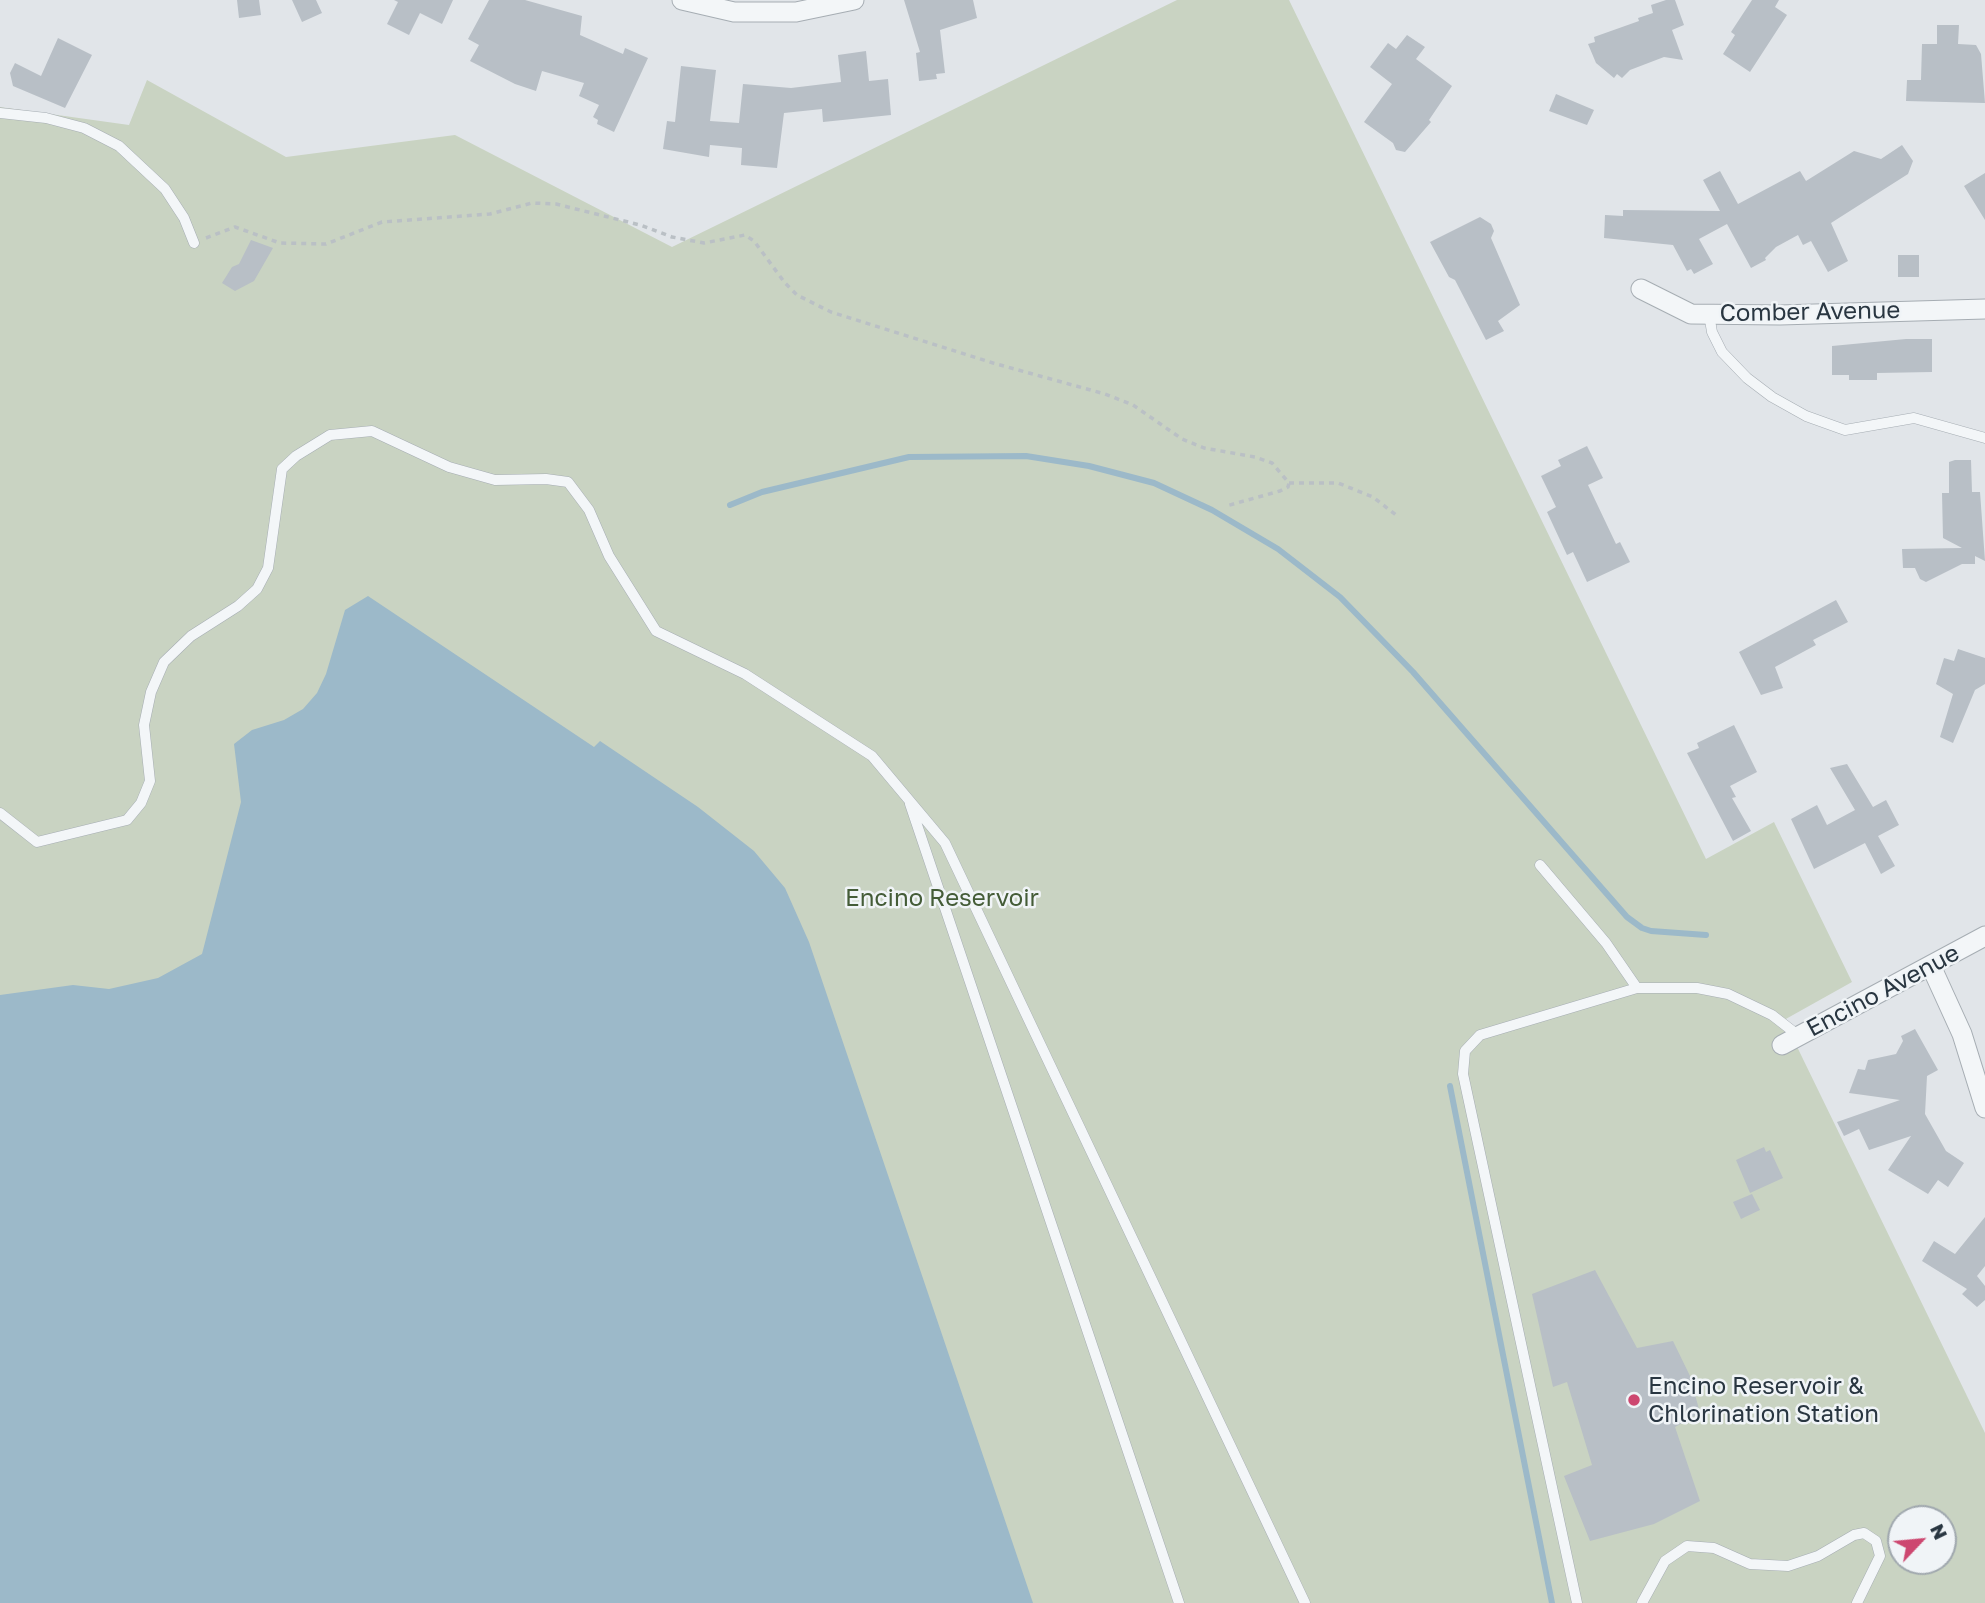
<!DOCTYPE html>
<html>
<head>
<meta charset="utf-8">
<style>
	body { margin:0 }
	#map { position:relative; width:1985px; height:1603px; overflow:hidden; background:#e1e5e9; font-family:"Golos Text",sans-serif }
	canvas { display:block }
	.north { position:absolute; left:1887px; top:1505px; width:70px; height:70px; box-sizing:border-box; background:#f0f4f7; border:2px solid #a0a8ae; border-radius:50%; rotate:64deg; font-size:19px; font-weight:700; line-height:28px; text-align:center; color:#293641 }
	.north::after { content:''; display:block; margin:auto; width:24px; height:32px; background:#cd4770; clip-path:polygon(50% 0,100% 100%,50% 72%,0 100%) }
</style>
</head>
<body>
<div id="map">
<canvas width="1985" height="1603"></canvas>
<div class="north">N</div>
</div>
<script>
const g = document.querySelector('canvas').getContext('2d');
g.lineJoin = 'round';
function fill(path, color) {
  g.fillStyle = color;
  g.fill(path, 'evenodd');
}
function toPath(rows) {
  const path = new Path2D();
  for (const r of rows) {
    path.moveTo(r[0], r[1]);
    for (let i = 2; i < r.length; i += 2) path.lineTo(r[i], r[i + 1]);
  }
  return path;
}
function trace(path, color, width, dash) {
  g.strokeStyle = color;
  g.lineWidth = width;
  g.lineCap = dash ? 'butt' : 'round';
  g.setLineDash(dash || []);
  g.stroke(path);
}
function drawText(font, color, halo, rows, align = 'center') {
  g.font = font + ' "Golos Text",sans-serif';
  g.lineWidth = 5;
  g.setLineDash([]);
  g.textBaseline = 'middle';
  g.strokeStyle = halo;
  g.fillStyle = color;
  for (const [text, x, y, turn = 0] of rows) {
    g.save();
    g.translate(x, y);
    g.rotate((+turn || 0) * Math.PI / 180);
    g.textAlign = isNaN(turn) ? turn : align;
    if (halo) g.strokeText(text, 0, 0);
    g.fillText(text, 0, 0);
    g.restore();
  }
}
fill(toPath([
	[1177,0,1289,0,1706,859,1774,822,1852,982,1784,1020,1985,1433,1985,1603,0,1603,0,107,129,125,147,80,286,157,455,135,672,247],
	[1901,1519,1943,1519,1943,1561,1901,1561]
]), '#c9d3c2');
fill(toPath([
	[368,596,594,747,600,741,698,807,754,851,785,888,809,942,1033,1603,0,1603,0,995,73,985,109,989,158,978,202,954,241,802,234,744,252,730,284,720,303,709,317,693,326,674,345,610]
]), '#9cb9c9');
trace(toPath([
	[730,505,762,492,909,457,1026,456,1089,466,1154,483,1212,510,1278,549,1340,597,1413,672,1627,917,1642,928,1651,931,1706,935],
	[1450,1086,1552,1603]
]), '#9cb9c9', 6);
fill(toPath([
	[237,0,259,0,261,15,239,18],
	[292,0,316,0,322,13,302,22],
	[394,0,453,0,442,24,420,13,409,35,387,24,398,2],
	[489,0,525,0,582,16,580,35,623,54,625,48,648,58,614,132,597,124,598,120,593,117,599,105,579,96,584,83,542,71,536,91,515,84,470,61,479,45,468,39],
	[904,0,973,0,977,18,940,30,945,73,936,74,937,79,919,81,916,53,920,52],
	[1666,0,1675,0,1684,25,1672,30,1683,60,1664,57,1630,70,1622,78,1617,74,1614,78,1596,63,1588,44,1595,42,1594,37,1639,21,1638,18,1653,13,1651,5],
	[1752,0,1779,0,1775,7,1787,15,1750,72,1723,54,1735,35,1731,32],
	[1937,25,1959,25,1958,44,1976,45,1981,54,1985,103,1906,101,1907,80,1921,80,1922,44,1937,44],
	[1407,35,1425,47,1416,59,1452,86,1429,120,1431,122,1405,152,1396,150,1393,143,1364,122,1392,84,1370,67,1388,43,1396,49],
	[58,38,92,55,65,108,13,86,10,73,15,63,41,76],
	[866,51,869,81,888,79,891,115,823,122,822,109,784,113,777,168,741,165,742,148,710,145,709,157,663,149,667,121,675,122,681,66,716,70,710,121,739,123,743,84,791,88,841,82,838,55],
	[1556,94,1594,110,1587,125,1549,111],
	[1902,145,1913,161,1908,174,1831,223,1848,261,1828,272,1811,241,1803,245,1798,235,1776,247,1765,258,1766,260,1751,268,1727,224,1699,239,1713,264,1694,274,1691,269,1687,271,1673,245,1604,238,1605,215,1623,216,1623,210,1720,211,1703,180,1720,171,1738,204,1800,171,1806,181,1854,151,1881,159],
	[1985,173,1985,220,1964,186],
	[1480,217,1491,224,1494,231,1491,238,1520,305,1498,321,1504,331,1486,340,1455,280,1449,277,1430,242],
	[251,240,273,248,254,281,235,291,222,283,232,267,239,264],
	[1898,255,1919,255,1919,277,1898,277],
	[1906,339,1932,339,1932,372,1877,373,1877,380,1849,380,1849,375,1832,375,1832,346],
	[1587,446,1603,478,1588,485,1616,544,1620,542,1630,562,1587,582,1573,552,1567,555,1547,512,1556,507,1541,476,1561,466,1558,460],
	[1955,460,1971,460,1972,492,1980,492,1985,561,1975,556,1975,564,1962,564,1926,582,1920,579,1915,568,1903,568,1902,549,1962,548,1943,538,1942,493,1949,493,1949,462],
	[1836,600,1848,622,1813,640,1816,645,1775,667,1783,688,1761,695,1739,652],
	[1958,649,1985,658,1985,684,1975,690,1953,743,1940,737,1953,694,1936,684,1944,658,1954,661],
	[1734,725,1757,772,1730,786,1736,797,1732,798,1751,831,1733,841,1687,753,1699,748,1697,743],
	[1847,764,1873,807,1886,800,1899,825,1878,836,1895,866,1881,874,1865,843,1814,869,1791,819,1817,805,1827,825,1855,810,1830,768],
	[1915,1029,1938,1070,1927,1076,1925,1114,1946,1151,1964,1163,1948,1187,1938,1180,1928,1194,1888,1170,1911,1136,1869,1150,1859,1129,1844,1136,1837,1122,1900,1100,1849,1093,1858,1069,1865,1070,1868,1060,1896,1054,1903,1041,1901,1036],
	[1764,1147,1766,1152,1770,1150,1783,1178,1750,1193,1736,1160],
	[1752,1194,1760,1210,1741,1219,1733,1202],
	[1985,1217,1985,1266,1977,1276,1985,1286,1985,1300,1977,1307,1962,1294,1967,1289,1922,1261,1934,1241,1955,1254],
	[1595,1270,1637,1348,1673,1341,1690,1376,1700,1413,1675,1427,1700,1501,1654,1524,1590,1541,1564,1476,1592,1465,1567,1382,1553,1387,1532,1294]
]), '#b8bfc6');
const service = toPath([
	[0,113,46,118,84,128,119,146,165,189,184,218,194,243],
	[1709,314,1712,332,1722,352,1747,378,1772,397,1806,416,1845,430,1914,418,1985,438],
	[910,804,1179,1603],
	[0,813,37,842,127,820,141,803,150,781,144,725,151,692,164,662,191,636,238,606,257,589,268,568,282,469,296,456,330,435,372,431,449,467,495,480,546,479,568,482,589,510,609,556,656,631,745,674,872,756,945,843,1305,1603],
	[1540,865,1606,943,1637,988],
	[1577,1603,1463,1074,1465,1051,1480,1035,1637,988,1697,988,1728,994,1772,1015,1799,1036],
	[1642,1603,1665,1561,1687,1546,1714,1548,1750,1564,1788,1566,1818,1556,1854,1535,1864,1533,1876,1541,1880,1556,1857,1603]
]);
const minor = toPath([
	[682,0,734,12,796,12,854,0],
	[1641,289,1691,314,1780,315,1985,309],
	[1931,966,1962,1034,1985,1108],
	[1782,1045,1985,936]
]);
trace(service, '#a6adb3', 11);
trace(minor, '#a6adb3', 21);
trace(toPath([
	[206,238,235,227,280,243,326,244,382,222,490,214,532,203,556,204,640,225,672,237,704,243,745,235,754,241,785,283,797,295,831,312,993,363,1105,394,1133,405,1182,439,1204,448,1255,457,1272,463,1289,483,1288,487,1280,491,1226,506],
	[1289,483,1338,483,1373,497,1396,515]
]), '#bac0c5', 3.5, [5, 5]);
trace(service, '#f3f6f8', 10);
trace(minor, '#f3f6f8', 19);
for (const [x, y, r, color] of [
	[1634,1400,7,"#cd4770"]
]) {
  const dot = new Path2D();
  dot.arc(x, y, r, 0, 2 * Math.PI);
  g.fillStyle = color;
  g.fill(dot);
  trace(dot, '#f0f4f7', 2.5);
}
drawText('24px', '#293641', '#f0f4f7', [
	["Comber Avenue",1810,312,-1],
	["Encino Avenue",1883,991,-28]
]);
drawText('24px', '#445c37', '#f0f4f7', [
	["Encino Reservoir",942,898]
]);
drawText('24px', '#293641', '#f0f4f7', [
	["Encino Reservoir &",1648,1386],
	["Chlorination Station",1648,1414]
], 'left');
</script>
</body>
</html>
